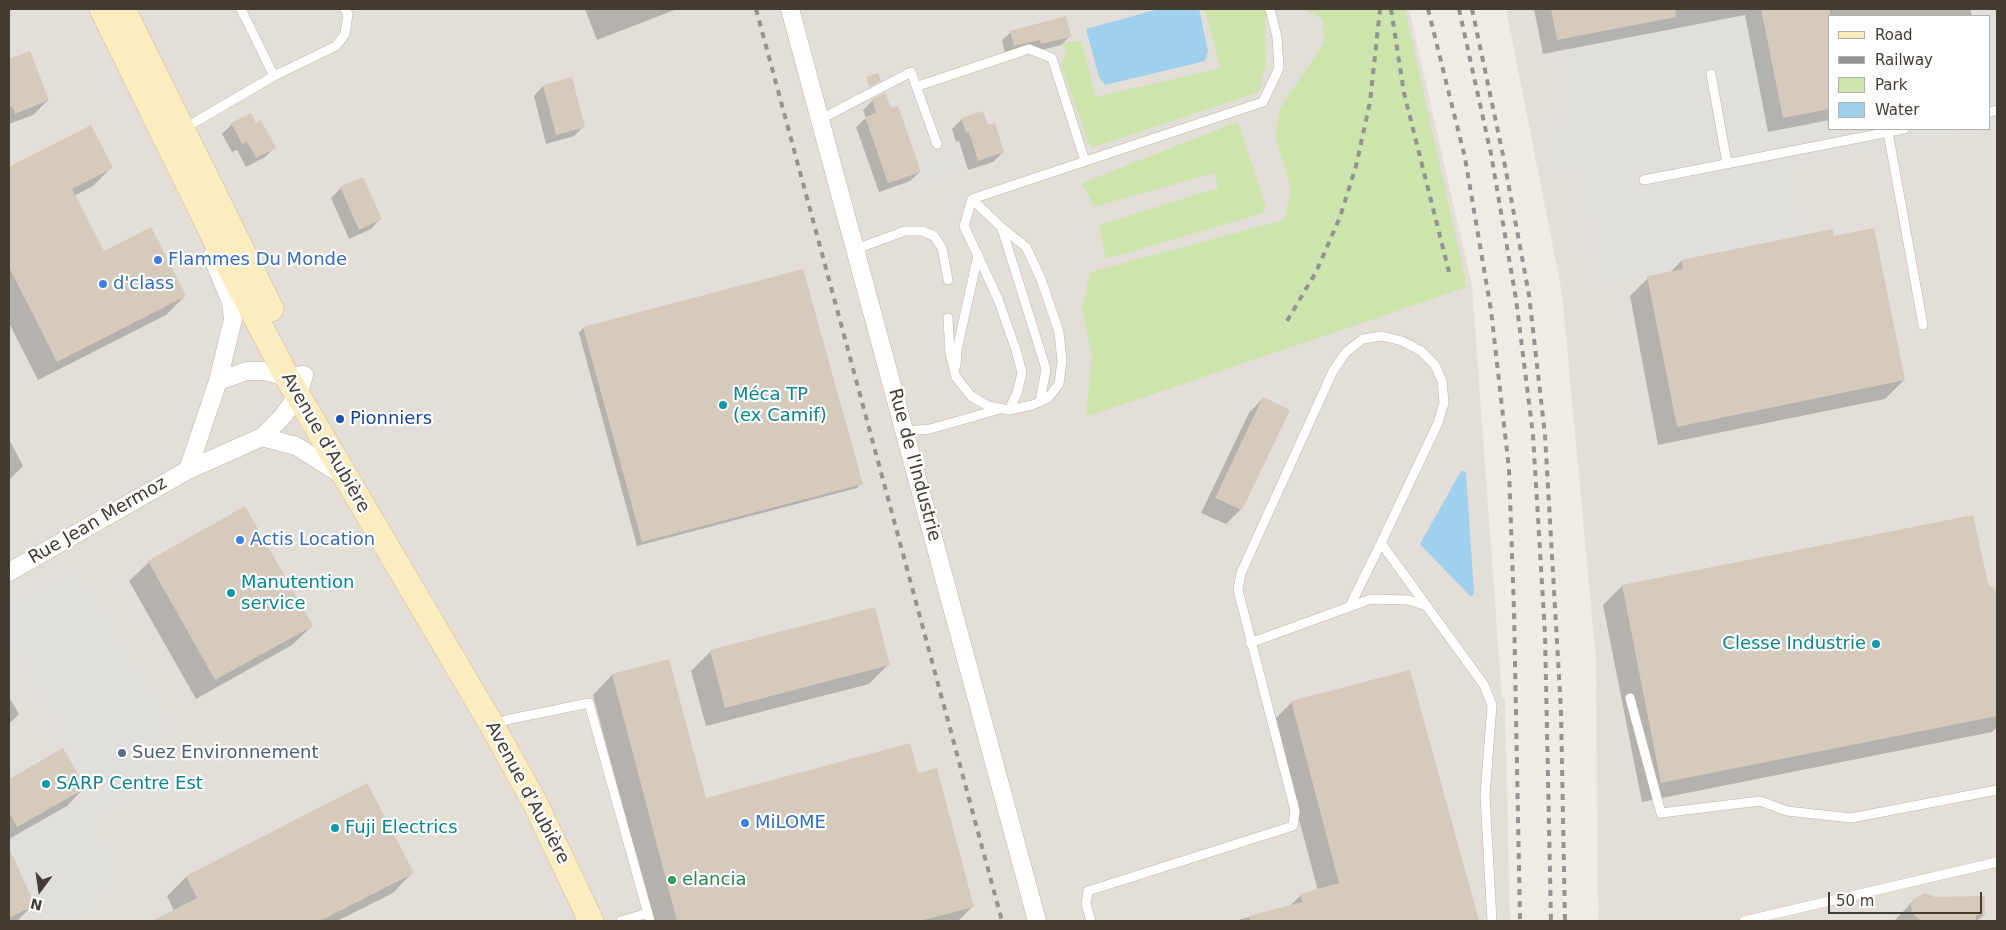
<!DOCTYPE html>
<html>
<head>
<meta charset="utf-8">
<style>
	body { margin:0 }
	#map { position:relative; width:2006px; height:930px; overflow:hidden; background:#f1ece3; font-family:"DejaVu Sans",sans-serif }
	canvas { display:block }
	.frame { position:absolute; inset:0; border:10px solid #433c33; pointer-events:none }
	.legend { position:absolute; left:1828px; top:15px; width:162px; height:115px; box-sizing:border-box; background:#fff; border:1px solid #b4b1ad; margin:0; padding:6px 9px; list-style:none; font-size:15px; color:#433c33 }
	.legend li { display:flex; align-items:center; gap:10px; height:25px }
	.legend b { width:25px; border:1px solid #b4b1ad }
	.north { position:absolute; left:15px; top:865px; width:50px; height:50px; -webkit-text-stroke:4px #fff; paint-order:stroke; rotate:194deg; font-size:14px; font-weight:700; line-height:20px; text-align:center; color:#433c33 }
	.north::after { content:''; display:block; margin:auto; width:18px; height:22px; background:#433c33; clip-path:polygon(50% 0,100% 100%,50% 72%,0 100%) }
	.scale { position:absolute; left:1828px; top:892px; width:154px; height:22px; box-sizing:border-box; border:2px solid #433c33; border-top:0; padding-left:6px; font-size:15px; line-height:18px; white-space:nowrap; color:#433c33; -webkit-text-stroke:4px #fff; paint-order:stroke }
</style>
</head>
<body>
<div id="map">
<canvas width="2006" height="930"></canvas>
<div class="frame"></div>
<ul class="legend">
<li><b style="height:6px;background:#fdecc0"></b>Road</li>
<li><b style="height:6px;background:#939393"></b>Railway</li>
<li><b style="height:14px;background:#cde5ac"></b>Park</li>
<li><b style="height:14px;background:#9fd0ee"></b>Water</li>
</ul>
<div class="north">N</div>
<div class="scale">50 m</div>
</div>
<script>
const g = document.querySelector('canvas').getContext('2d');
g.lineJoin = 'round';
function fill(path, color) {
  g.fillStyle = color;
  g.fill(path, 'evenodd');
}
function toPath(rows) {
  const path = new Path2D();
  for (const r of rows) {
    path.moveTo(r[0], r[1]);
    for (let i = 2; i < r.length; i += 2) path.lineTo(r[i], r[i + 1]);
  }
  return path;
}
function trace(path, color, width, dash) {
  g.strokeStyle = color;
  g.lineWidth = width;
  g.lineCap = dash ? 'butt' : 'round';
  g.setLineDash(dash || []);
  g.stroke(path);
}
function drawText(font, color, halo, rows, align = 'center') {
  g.font = font + ' "DejaVu Sans",sans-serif';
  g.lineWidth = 4.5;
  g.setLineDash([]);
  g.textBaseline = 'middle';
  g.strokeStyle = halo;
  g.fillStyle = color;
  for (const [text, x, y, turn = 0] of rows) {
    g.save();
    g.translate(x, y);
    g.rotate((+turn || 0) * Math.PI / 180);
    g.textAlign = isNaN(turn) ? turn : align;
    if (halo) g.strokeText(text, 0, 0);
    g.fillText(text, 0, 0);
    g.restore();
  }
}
fill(toPath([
	[9,9,1409,9,1472,286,1502,698,1505,699,1510,921,9,921],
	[1506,9,1997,9,1997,921,1598,921,1596,660,1562,293],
	[1830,16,1990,16,1990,129,1830,129]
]), '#e3ded8');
fill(toPath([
	[1205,9,1274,9,1265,17,1266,63,1259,92,1091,148,1061,65,1066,52,1062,43,1081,41,1096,97,1220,68],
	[1303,9,1405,9,1467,287,1086,417,1092,356,1082,309,1090,272,1284,220,1291,188,1275,137,1280,108,1324,43,1323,19],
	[1237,122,1240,127,1266,208,1263,213,1106,259,1099,225,1218,188,1214,173,1094,207,1082,183]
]), '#cde5ac');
fill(toPath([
	[1694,9,1761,9,1783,118,1830,109,1830,129,1989,129,1794,166,1808,235,1683,269,1596,289,1576,170,1555,176,1542,130,1568,120,1557,40],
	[1972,9,1997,9,1997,127,1990,129,1990,16,1973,16],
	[962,151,968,172,928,184,922,163],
	[79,564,180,731,169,738,183,768,99,818,123,875,122,886,109,890,102,908,75,921,9,921,9,838,90,792,9,646,9,598]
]), '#e1dfdb');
fill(toPath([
	[1159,9,1199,9,1208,51,1205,61,1105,85,1099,77,1086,29],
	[1461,471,1466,472,1474,594,1471,597,1420,544]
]), '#9fd0ee');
fill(toPath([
	[585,9,677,9,597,40],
	[1534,9,1970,9,1972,16,1830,16,1830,120,1768,132,1745,15,1543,54],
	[1011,32,1070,36,1061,45,1033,52,1005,54,1002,40],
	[30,53,48,100,33,115,9,124,9,61],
	[543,86,584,126,574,136,546,144,534,96],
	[873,100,920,172,910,181,879,192,856,127,866,118,863,110],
	[962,119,987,127,1003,152,993,162,968,170,959,141,956,142,952,129],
	[232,124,255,125,274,148,265,157,246,167,237,150,232,152,222,134],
	[90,127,112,167,93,186,74,196,103,253,185,296,166,315,38,380,9,323,9,169],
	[341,188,380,219,371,229,349,239,331,198],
	[1833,237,1904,380,1885,399,1658,445,1630,296,1649,277,1670,273,1681,261],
	[583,328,861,483,857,488,637,546,579,333],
	[1263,398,1288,410,1240,510,1226,524,1201,513,1249,413],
	[9,439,23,466,9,480],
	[149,562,312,626,292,645,196,699,129,581],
	[1987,585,1997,592,1997,727,1992,732,1642,802,1603,605,1622,586],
	[711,651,889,664,869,684,706,726,691,671],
	[668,660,705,799,918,774,973,906,958,921,653,921,593,695,612,675],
	[1409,671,1478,921,1234,921,1290,906,1301,895,1318,891,1273,721,1291,703],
	[9,697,19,714,9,724],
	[63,750,84,788,67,806,9,839,9,780],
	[367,784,412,873,393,893,337,921,154,921,174,911,167,896,186,877],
	[17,869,33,905,18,920,9,921,9,873],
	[1915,899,1984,915,1977,921,1894,921]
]), '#0003');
fill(toPath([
	[1551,9,1675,9,1676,17,1557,40],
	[1761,9,1830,9,1830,109,1783,118],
	[1066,16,1071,37,1041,44,1040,40,1014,46,1010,31],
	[30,51,49,100,15,114,12,106,9,108,9,59],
	[878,73,881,81,869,87,866,77],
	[572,77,585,127,556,135,543,85],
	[885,93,891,108,898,106,921,172,888,183,865,117,876,113,872,99],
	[983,111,988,125,995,123,1004,152,978,161,969,132,966,133,961,118],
	[251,113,256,123,261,120,276,148,256,158,247,142,242,144,231,123],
	[91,125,113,168,72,189,104,251,151,227,186,296,57,362,9,267,9,167],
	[363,177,382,219,359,230,340,187],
	[1874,228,1905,380,1677,427,1647,276,1683,269,1681,260,1833,229,1834,236],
	[803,269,863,484,642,542,583,327],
	[1263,397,1290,410,1242,510,1215,498],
	[245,506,313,626,215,680,148,561],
	[1973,515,1988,584,1997,591,1997,716,1661,783,1622,585],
	[875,607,890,665,725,708,710,650],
	[669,659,706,798,910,743,918,773,937,768,974,907,919,921,677,921,612,674],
	[1410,670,1479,921,1250,921,1249,916,1302,902,1300,894,1339,883,1291,701],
	[63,748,86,788,17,827,9,812,9,779],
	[367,783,414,873,320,921,152,921,197,898,186,876],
	[9,848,35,905,9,918],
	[1925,893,1935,897,1985,896,1985,915,1976,915,1976,921,1920,920,1912,913,1911,905,1915,898]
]), '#d5cabb');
const lane = toPath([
	[241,9,274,76],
	[1711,74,1727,163],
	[918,86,1029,49,1052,58,1085,161],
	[1990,112,1997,110],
	[821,119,911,72,937,144],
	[185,128,274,76,336,46,345,34,348,14,345,9],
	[1888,132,1923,325],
	[1644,180,1904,129],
	[972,199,1263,102,1279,68,1277,37,1270,9],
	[1002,229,1046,369,1040,402],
	[856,249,905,231,922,231,934,236,942,248,948,280],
	[948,318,950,353,956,377,971,396,988,406,1009,410,1032,405,1048,398,1059,384,1062,361,1059,332,1041,279,1026,247,1002,228,972,199,964,226,998,299,1016,350,1022,373,1017,393,1009,410],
	[956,366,957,350,978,255],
	[905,431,930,429,1000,409],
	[1350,606,1381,543],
	[1250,643,1371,599,1408,600,1427,606],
	[1630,698,1661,813,1760,801,1787,811,1851,818,1997,790],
	[493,727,506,720,589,703,650,921],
	[621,921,648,913],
	[1091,921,1086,904,1088,891,1293,826,1295,811,1238,590,1241,573,1333,371,1346,352,1363,339,1382,336,1402,341,1421,351,1435,365,1442,381,1444,403,1438,423,1381,543,1484,685,1492,705,1485,796,1492,921],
	[1744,921,1997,862]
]);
const street = toPath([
	[790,9,1037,921],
	[218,381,247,371,265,371,287,377,304,375,298,395,283,416,262,437],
	[188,470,218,381,233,319,231,302,212,256],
	[9,572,188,470,262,437,296,446,342,475]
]);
const secondary = toPath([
	[102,9,224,257,287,377,493,727,535,803,591,921],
	[123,9,271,309]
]);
trace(lane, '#bfb6a9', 10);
trace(street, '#bfb6a9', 19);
trace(secondary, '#d1be93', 26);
trace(lane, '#fff', 9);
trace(street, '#fff', 18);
trace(secondary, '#fdecc0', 25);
trace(toPath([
	[756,9,1002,921],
	[1391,9,1404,93,1449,272],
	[1428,9,1465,158,1491,310,1509,469,1514,610,1520,921],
	[1459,9,1491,154,1516,299,1533,435,1545,634,1551,921],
	[1472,9,1503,155,1529,295,1545,435,1561,711,1565,921],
	[1287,321,1316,272,1340,217,1356,166,1370,102,1380,9]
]), '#939393', 4, [6, 6]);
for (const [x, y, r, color] of [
	[158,260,5,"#3f7fe0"],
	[103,284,5,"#3f7fe0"],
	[723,405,5,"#0f9aa8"],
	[340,419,5,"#1a4fb4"],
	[240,540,5,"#3f7fe0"],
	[231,593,5,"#0f9aa8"],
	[1876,644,5,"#0f9aa8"],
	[122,753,5,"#5c6f8a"],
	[46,784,5,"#0f9aa8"],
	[745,823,5,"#3f7fe0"],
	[335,828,5,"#0f9aa8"],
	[672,880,5,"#2e9e5b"]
]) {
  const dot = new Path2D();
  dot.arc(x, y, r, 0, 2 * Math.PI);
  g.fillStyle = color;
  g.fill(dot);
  trace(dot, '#fff', 2);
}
drawText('18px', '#366cbe', '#fff', [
	["Flammes Du Monde",168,260],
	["d'class",113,284],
	["Actis Location",250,540],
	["MiLOME",755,823]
], 'left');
drawText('18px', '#0d838f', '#fff', [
	["Méca TP",733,395],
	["(ex Camif)",733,416],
	["Manutention",241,583],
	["service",241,604],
	["Clesse Industrie",1866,644,"right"],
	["SARP Centre Est",56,784],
	["Fuji Electrics",345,828]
], 'left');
drawText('18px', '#164399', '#fff', [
	["Pionniers",350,419]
], 'left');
drawText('18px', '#433c33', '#fff', [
	["Avenue d'Aubière",325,443,60],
	["Rue de l'Industrie",914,465,75],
	["Rue Jean Mermoz",98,521,-30],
	["Avenue d'Aubière",527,793,62]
]);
drawText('18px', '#4e5e75', '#fff', [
	["Suez Environnement",132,753]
], 'left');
drawText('18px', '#27864d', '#fff', [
	["elancia",682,880]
], 'left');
</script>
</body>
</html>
